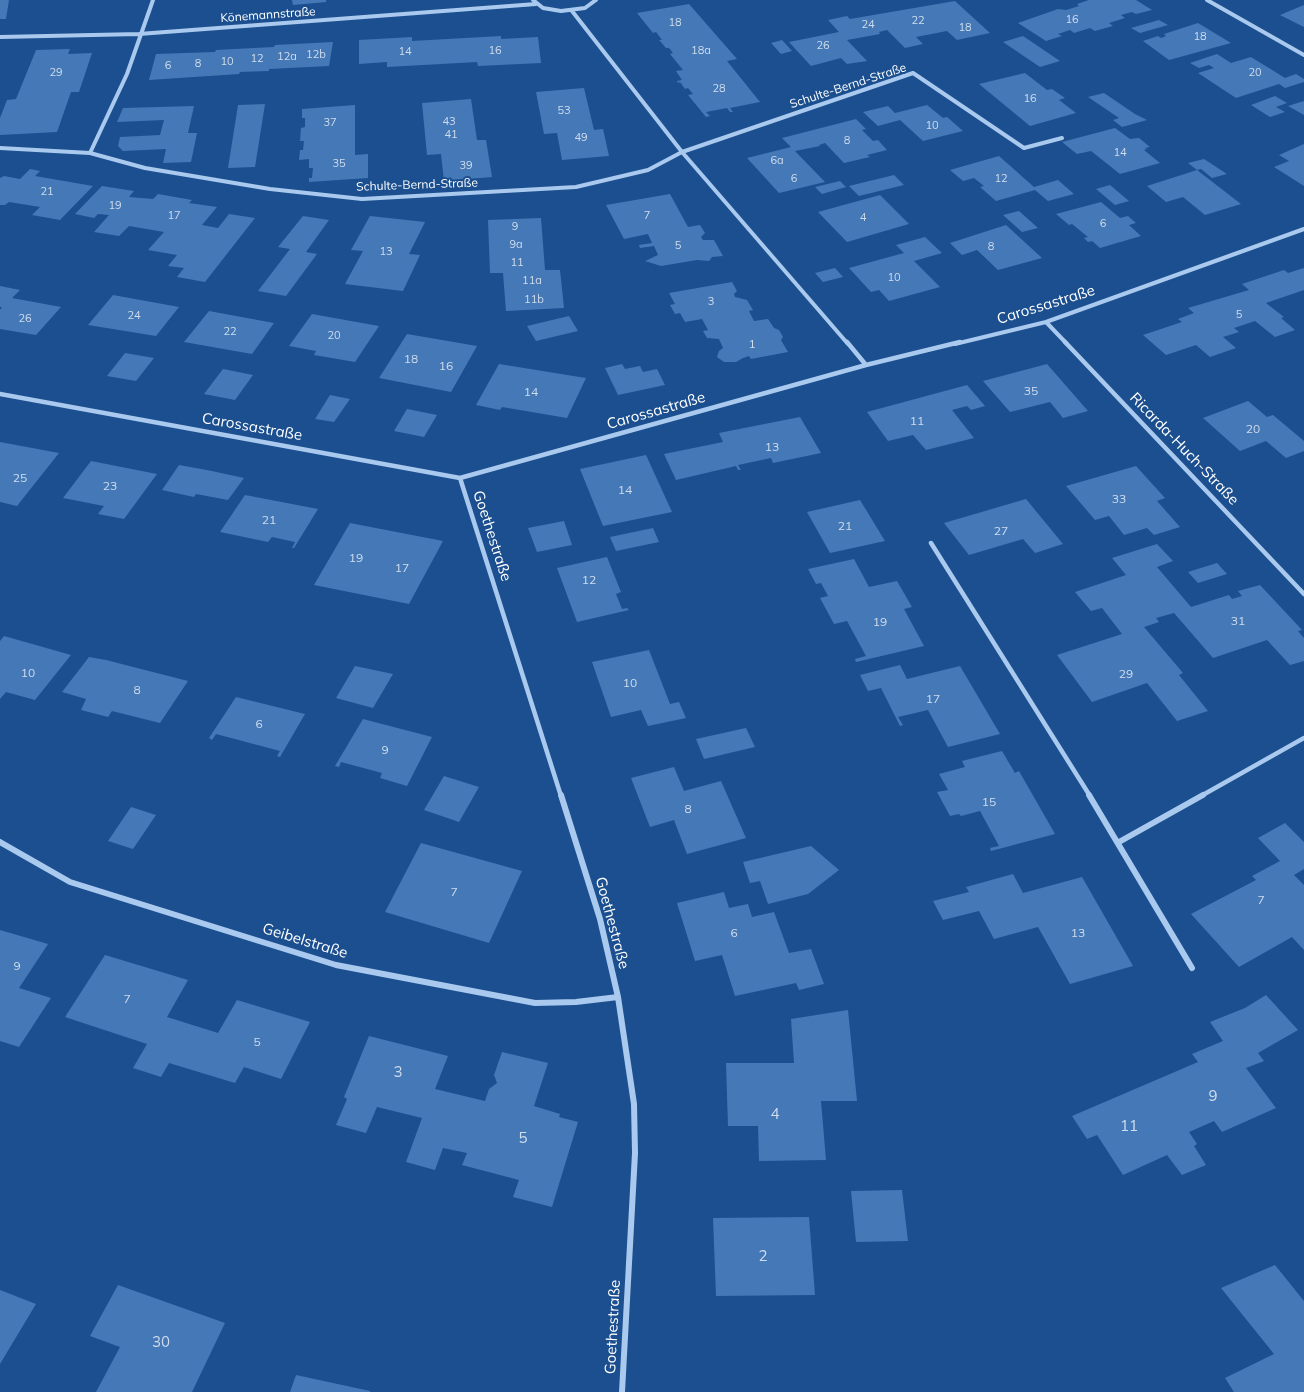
<!DOCTYPE html>
<html>
<head>
<meta charset="utf-8">
<style>
	body { margin:0 }
	canvas { display:block; background:#1b4f8f }
</style>
</head>
<body>
<canvas width="1304" height="1392"></canvas>
<script>
const g = document.querySelector('canvas').getContext('2d');
g.lineJoin = 'round';
function fill(path, color) {
  g.fillStyle = color;
  g.fill(path, 'evenodd');
}
function toPath(rows) {
  const path = new Path2D();
  for (const r of rows) {
    path.moveTo(r[0], r[1]);
    for (let i = 2; i < r.length; i += 2) path.lineTo(r[i], r[i + 1]);
  }
  return path;
}
function trace(path, color, width, dash) {
  g.strokeStyle = color;
  g.lineWidth = width;
  g.lineCap = dash ? 'butt' : 'round';
  g.setLineDash(dash || []);
  g.stroke(path);
}
function drawText(font, color, halo, rows, align = 'center') {
  g.font = font + ' Mulish,sans-serif';
  g.lineWidth = 4;
  g.setLineDash([]);
  g.textBaseline = 'middle';
  g.strokeStyle = halo;
  g.fillStyle = color;
  for (const [text, x, y, turn = 0] of rows) {
    g.save();
    g.translate(x, y);
    g.rotate((+turn || 0) * Math.PI / 180);
    g.textAlign = isNaN(turn) ? turn : align;
    if (halo) g.strokeText(text, 0, 0);
    g.fillText(text, 0, 0);
    g.restore();
  }
}
fill(toPath([
	[0,0,9,0,6,19,0,19],
	[292,0,326,0,326,2,293,5],
	[1089,0,1136,0,1152,10,1136,14,1132,12,1121,15,1125,18,1109,23,1113,26,1095,31,1090,28,1074,33,1070,30,1058,34,1062,36,1046,41,1018,23,1058,9,1066,10,1079,6,1077,4],
	[955,1,990,33,957,40,947,31,916,37,923,44,905,48,887,30,879,32,880,34,847,40,867,61,847,64,841,58,811,66,789,42,839,32,828,20,847,16,850,19],
	[689,4,737,59,727,61,760,102,730,108,733,112,730,112,727,108,706,112,710,116,706,117,688,95,693,94,688,88,685,89,680,82,678,83,677,81,682,80,676,71,683,70,670,54,673,53,669,48,666,48,659,40,662,40,656,32,653,33,637,13],
	[1304,5,1304,27,1280,15],
	[1159,20,1168,25,1140,33,1131,28],
	[1198,23,1231,43,1169,60,1143,41,1158,36,1161,38,1166,36,1164,34],
	[501,36,501,39,538,37,541,63,478,66,477,62,387,67,387,62,359,64,359,40,412,37,412,41],
	[1023,36,1060,61,1040,67,1003,42],
	[782,40,792,51,781,54,771,43],
	[333,42,329,66,269,69,269,71,240,72,239,74,149,80,156,54,215,52,216,50,274,47,275,45],
	[70,49,68,54,92,53,79,92,71,92,57,132,0,135,0,118,7,100,16,99,36,50],
	[1217,54,1231,63,1251,57,1285,78,1296,74,1304,79,1304,82,1285,88,1279,84,1236,98,1198,73,1214,68,1209,65,1199,68,1190,63],
	[1025,73,1047,90,1052,89,1065,98,1059,100,1076,113,1030,126,979,84],
	[584,88,594,130,603,129,609,156,562,160,557,133,544,134,536,92],
	[1104,93,1135,114,1147,120,1122,127,1113,120,1119,118,1088,97],
	[1275,96,1287,103,1276,107,1285,112,1270,117,1251,105],
	[471,99,477,140,486,140,492,177,444,181,441,154,427,155,422,103],
	[1304,101,1304,115,1288,106],
	[265,104,255,167,228,168,238,105],
	[355,105,355,155,368,154,368,178,309,182,309,178,312,178,313,168,309,168,309,159,299,160,300,150,303,150,304,141,300,141,301,128,305,127,305,118,302,118,302,109],
	[927,105,943,118,947,117,963,131,923,141,900,120,878,126,863,112,888,106,895,113],
	[194,106,188,133,197,133,191,162,163,163,166,149,123,151,118,146,120,137,160,135,164,120,117,122,123,108],
	[856,119,866,129,862,130,873,141,878,140,887,150,867,155,870,157,844,163,825,143,819,145,820,146,795,151,825,182,779,193,747,158,791,147,782,138],
	[1115,128,1130,139,1139,138,1150,147,1145,148,1147,149,1144,150,1160,163,1120,174,1091,151,1077,154,1062,142],
	[1304,144,1304,186,1274,167,1289,161,1279,155],
	[999,156,1034,187,1058,180,1074,194,1048,201,1035,190,996,201,980,187,984,186,974,178,963,181,950,170],
	[1204,159,1227,174,1212,178,1201,169,1197,170,1188,163],
	[30,169,40,171,35,176,93,186,60,220,32,215,40,207,9,202,5,205,0,205,0,178,4,176,20,179],
	[1197,170,1241,204,1205,215,1183,197,1166,202,1147,186],
	[894,175,904,185,859,196,849,186],
	[840,181,846,187,822,194,815,187],
	[1110,185,1129,201,1115,205,1096,189],
	[102,186,134,191,129,197,153,199,158,194,192,200,189,203,217,207,202,225,218,228,229,214,255,218,205,282,177,277,184,268,168,266,177,255,148,250,164,232,129,226,119,236,94,232,109,215,98,214,94,218,75,214],
	[670,194,688,227,700,225,705,233,701,237,703,240,714,240,723,256,712,257,709,261,697,260,661,266,645,261,658,255,654,246,640,248,639,245,652,243,648,234,624,239,606,205],
	[880,195,909,224,847,242,818,212],
	[1101,202,1120,218,1128,216,1136,223,1129,225,1141,236,1100,248,1092,241,1088,242,1084,238,1088,237,1072,224,1069,225,1056,214],
	[1019,211,1038,228,1022,232,1003,215],
	[303,216,329,220,306,252,317,254,286,296,258,291,290,249,278,247],
	[370,216,425,222,409,254,420,255,403,291,345,284,363,251,351,250],
	[541,218,545,270,560,270,564,308,506,311,503,273,490,273,488,220],
	[1006,225,1042,258,998,270,977,250,962,255,950,243],
	[925,237,942,253,914,261,940,287,889,301,879,290,871,292,849,268,904,253,896,245],
	[835,268,843,277,823,282,815,273],
	[1304,268,1304,290,1266,303,1284,317,1281,318,1295,330,1275,337,1255,321,1234,328,1239,332,1223,337,1236,348,1210,357,1196,345,1166,355,1143,335,1182,322,1178,319,1194,313,1188,308,1249,290,1242,284,1284,270,1288,273],
	[732,282,737,291,734,294,735,297,747,300,753,310,749,311,754,321,768,319,774,328,779,330,783,337,781,340,788,352,751,359,749,356,743,358,736,362,724,362,717,357,719,351,723,348,719,339,707,338,703,331,708,330,702,319,685,322,680,313,675,314,670,305,675,304,669,293],
	[0,286,20,290,12,298,61,307,36,335,0,329,0,310,2,307,0,307],
	[113,295,179,307,156,336,88,325],
	[209,311,274,323,252,354,184,342],
	[312,314,379,326,355,362,314,355,316,351,289,346],
	[569,316,578,331,536,341,527,326],
	[407,334,477,346,451,392,379,378],
	[125,353,154,358,136,381,107,376],
	[499,364,586,378,567,418,502,407,500,410,476,405],
	[622,364,625,369,640,366,643,372,657,369,665,385,618,395,605,368],
	[1047,364,1088,411,1063,418,1050,402,1010,412,983,381],
	[223,369,253,375,235,400,204,394],
	[967,385,985,406,971,410,967,406,952,410,974,438,926,450,913,435,888,441,867,412],
	[330,395,350,399,334,422,315,419],
	[1248,401,1267,417,1273,415,1304,441,1304,451,1286,458,1266,441,1240,451,1203,418],
	[407,409,437,415,424,437,394,431],
	[800,417,821,453,773,463,771,458,738,465,741,470,738,470,736,466,676,480,664,454,723,442,719,433],
	[0,442,59,453,17,506,0,502],
	[646,455,672,512,603,526,580,469],
	[91,461,157,474,124,519,98,514,104,506,63,498],
	[179,465,212,471,244,478,228,500,196,494,194,497,162,490],
	[1136,466,1165,498,1157,501,1180,527,1154,535,1147,528,1124,535,1109,516,1095,520,1066,486],
	[245,495,318,509,294,548,292,548,295,542,272,537,268,542,220,532],
	[1026,499,1063,544,1035,553,1023,539,969,555,944,523],
	[860,500,885,541,830,553,807,512],
	[564,521,572,545,537,552,528,528],
	[350,523,443,541,409,604,314,585],
	[653,528,659,542,616,551,610,537],
	[1157,544,1173,561,1157,567,1191,607,1229,595,1232,599,1242,596,1238,591,1260,585,1302,630,1298,631,1304,638,1304,661,1290,665,1267,640,1213,658,1174,613,1156,618,1159,622,1144,627,1183,673,1179,675,1208,711,1177,721,1147,683,1092,702,1057,655,1122,634,1102,608,1091,611,1075,592,1126,575,1112,558],
	[607,557,621,592,616,594,622,609,627,608,629,610,577,622,557,568],
	[854,559,869,587,897,581,912,607,904,609,924,646,856,662,855,659,866,656,847,621,834,624,820,598,828,596,821,583,816,584,808,569],
	[1217,563,1227,574,1198,583,1188,572],
	[4,636,71,655,35,700,6,692,0,699,0,641],
	[649,650,670,704,679,702,686,718,648,726,641,710,611,717,592,662],
	[89,657,106,660,188,681,160,723,112,711,108,717,81,710,86,699,62,692],
	[900,665,907,679,960,666,1000,734,948,747,928,710,898,717,903,725,900,726,881,688,868,691,860,675],
	[355,666,393,674,373,708,336,698],
	[236,697,305,714,280,757,277,756,280,751,216,734,212,740,209,738],
	[363,719,432,737,407,786,380,778,382,773,341,762,339,767,335,766],
	[746,728,755,747,704,759,696,739],
	[1002,751,1015,773,1019,771,1055,834,991,851,990,848,999,846,980,811,961,816,959,814,950,816,937,792,948,790,939,774,965,767,962,761],
	[674,767,684,791,721,781,746,838,687,854,674,820,650,827,631,778],
	[444,776,479,787,459,822,424,810],
	[131,807,156,815,133,849,108,841],
	[1285,823,1304,842,1304,869,1294,875,1304,885,1304,950,1292,937,1239,967,1191,914,1256,880,1252,876,1280,861,1258,838],
	[421,843,522,871,489,943,385,912],
	[811,846,839,870,808,894,768,904,760,881,750,883,743,862],
	[1013,874,1023,893,1082,877,1133,966,1070,984,1038,927,994,939,979,911,943,920,933,901,969,892,966,887],
	[724,892,729,908,748,904,752,917,774,912,789,953,811,949,824,984,799,990,796,983,735,996,722,955,695,961,677,903],
	[0,930,48,944,19,988,51,998,19,1047,0,1041],
	[105,955,188,980,167,1017,218,1033,237,1000,310,1022,281,1079,244,1067,235,1083,169,1063,161,1077,133,1068,147,1044,65,1017],
	[1266,995,1298,1030,1258,1053,1264,1061,1246,1068,1276,1108,1222,1132,1214,1121,1189,1132,1197,1144,1194,1146,1206,1165,1182,1175,1167,1155,1123,1175,1097,1135,1087,1139,1072,1116,1198,1062,1192,1054,1223,1041,1210,1022,1245,1008],
	[848,1010,857,1101,821,1101,826,1160,759,1161,758,1126,728,1126,726,1063,794,1063,791,1019],
	[369,1036,448,1056,435,1089,485,1101,489,1089,497,1083,494,1075,502,1052,548,1063,534,1106,560,1114,559,1117,578,1122,552,1207,513,1197,519,1180,462,1165,467,1153,443,1148,435,1170,406,1162,422,1118,377,1107,366,1133,336,1125,347,1099,344,1097],
	[902,1190,908,1241,856,1242,851,1191],
	[809,1217,815,1295,716,1296,713,1218],
	[1275,1265,1304,1301,1304,1392,1234,1392,1225,1378,1274,1354,1221,1288],
	[118,1285,225,1323,192,1392,96,1392,120,1347,90,1336],
	[0,1290,36,1304,0,1364],
	[296,1375,370,1391,370,1392,290,1392]
]), '#4478b7');
trace(toPath([
	[533,0,543,8,561,11,585,8,596,0],
	[1207,0,1304,55],
	[572,11,682,152,848,344],
	[0,37,139,34,536,4],
	[0,148,90,153,145,168,270,189,362,199,576,187,648,170,682,152,913,73,1024,148,1062,138],
	[90,153,127,74,153,0],
	[1046,322,1067,344],
	[955,344,1046,322,1304,229]
]), '#a9c9ee', 4);
trace(toPath([
	[847,342,866,365],
	[1065,342,1304,594],
	[0,394,460,478,866,365,960,342],
	[460,478,561,796],
	[931,543,1090,796],
	[1201,796,1304,738]
]), '#a9c9ee', 4.5);
trace(toPath([
	[561,795,600,919,618,997,634,1104,635,1153,622,1392],
	[1089,795,1192,968],
	[0,842,70,882,336,965,535,1003,576,1002,618,997],
	[1119,842,1203,795]
]), '#a9c9ee', 6);
drawText('11px', '#d0dded', null, [
	["16",1072,20],
	["22",918,21],
	["18",675,23],
	["24",868,25],
	["18",965,28],
	["18",1200,37],
	["26",823,46],
	["16",495,51],
	["18a",701,51],
	["14",405,52],
	["12b",316,55],
	["12a",287,57],
	["12",257,59],
	["10",227,62],
	["8",198,64],
	["6",168,66],
	["29",56,73],
	["20",1255,73],
	["28",719,89],
	["16",1030,99],
	["53",564,111],
	["43",449,122],
	["37",330,123],
	["10",932,126],
	["41",451,135],
	["49",581,138],
	["8",847,141],
	["14",1120,153],
	["6a",777,161],
	["35",339,164],
	["39",466,166],
	["6",794,179],
	["12",1001,179],
	["21",47,192],
	["19",115,206],
	["17",174,216],
	["7",647,216],
	["4",863,218],
	["6",1103,224],
	["9",515,227],
	["9a",516,245],
	["5",678,246],
	["8",991,247],
	["13",386,252],
	["11",517,263],
	["10",894,278],
	["11a",532,281],
	["11b",534,300],
	["3",711,302],
	["5",1239,315],
	["24",134,316],
	["26",25,319],
	["22",230,332],
	["20",334,336]
]);
drawText('12px', '#fff', '#1b4f8f', [
	["Könemannstraße",268,15,-4],
	["Schulte-Bernd-Straße",848,86,-18],
	["Schulte-Bernd-Straße",417,185,-2]
]);
drawText('12px', '#d0dded', null, [
	["1",752,344],
	["18",411,359],
	["16",446,366],
	["35",1031,391],
	["14",531,392],
	["11",917,421],
	["20",1253,429],
	["13",772,447],
	["25",20,478],
	["23",110,486],
	["14",625,490],
	["33",1119,499],
	["21",269,520],
	["21",845,526],
	["27",1001,531],
	["19",356,558],
	["17",402,568],
	["12",589,580],
	["31",1238,621],
	["19",880,622],
	["10",28,673],
	["29",1126,674],
	["10",630,683],
	["8",137,690],
	["17",933,699],
	["6",259,724],
	["9",385,750],
	["15",989,802],
	["8",688,809],
	["7",454,892],
	["7",1261,900],
	["6",734,933],
	["13",1078,933],
	["9",17,966],
	["7",127,999],
	["5",257,1042]
]);
drawText('15px', '#fff', '#1b4f8f', [
	["Carossastraße",1046,305,-17],
	["Carossastraße",656,411,-16],
	["Carossastraße",252,427,10],
	["Ricarda-Huch-Straße",1184,449,46],
	["Goethestraße",492,536,72],
	["Goethestraße",612,923,75],
	["Geibelstraße",305,941,17],
	["Goethestraße",613,1327,-87]
]);
drawText('15px', '#d0dded', null, [
	["3",398,1072],
	["9",1213,1096],
	["4",775,1114],
	["11",1129,1126],
	["5",523,1138],
	["2",763,1256],
	["30",161,1342]
]);
</script>
</body>
</html>
